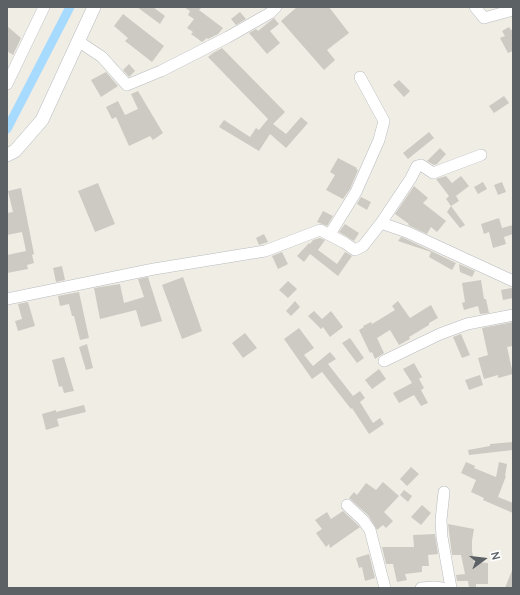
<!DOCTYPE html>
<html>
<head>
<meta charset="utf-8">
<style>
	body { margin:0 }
	#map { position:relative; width:520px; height:595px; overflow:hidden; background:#f0ede5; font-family:Manrope,sans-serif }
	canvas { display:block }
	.frame { position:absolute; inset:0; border:8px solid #5c6166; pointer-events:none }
	.north { position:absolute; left:464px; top:539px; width:40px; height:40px; -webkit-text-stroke:3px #fff; paint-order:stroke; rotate:75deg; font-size:11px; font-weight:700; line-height:16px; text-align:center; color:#5c6166 }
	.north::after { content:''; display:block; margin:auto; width:14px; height:18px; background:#5c6166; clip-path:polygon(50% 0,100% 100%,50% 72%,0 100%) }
</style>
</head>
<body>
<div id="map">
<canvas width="520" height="595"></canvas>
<div class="frame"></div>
<div class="north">N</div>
</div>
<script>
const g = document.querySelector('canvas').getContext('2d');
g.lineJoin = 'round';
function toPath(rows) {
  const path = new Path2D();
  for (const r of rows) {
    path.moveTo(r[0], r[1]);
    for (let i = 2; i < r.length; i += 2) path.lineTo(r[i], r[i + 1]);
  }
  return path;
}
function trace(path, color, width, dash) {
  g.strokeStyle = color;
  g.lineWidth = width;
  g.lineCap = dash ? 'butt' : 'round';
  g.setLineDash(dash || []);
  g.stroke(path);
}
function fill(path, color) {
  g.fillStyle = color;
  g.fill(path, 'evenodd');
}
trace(toPath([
	[7,129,70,7]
]), '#a6daff', 9);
fill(toPath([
	[137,7,153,7,165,16,160,24],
	[184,7,202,7,199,10,223,28,218,34,208,39,207,38,202,42,191,34,193,32,187,28,194,19,188,15,190,11],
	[297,7,329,7,349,33,327,50,335,60,324,70,281,21],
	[240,12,246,19,236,25,231,19],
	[123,14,164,46,152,62,125,41,128,38,114,26],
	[274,18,279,24,270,31,280,43,267,54,249,33,256,29,258,31],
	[7,26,21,38,13,55,7,51],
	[509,27,511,30,513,29,513,51,508,53,500,38,505,36,502,31],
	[222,48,285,112,273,124,286,134,301,117,308,123,286,148,270,134,259,151,219,127,224,120,250,137,256,128,259,130,268,119,208,57,213,53],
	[129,64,135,71,129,77,123,70],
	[106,72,118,86,101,97,91,80],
	[399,80,410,91,404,97,393,85],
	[138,91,163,133,153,140,150,136,129,146,116,117,112,119,106,107,118,101,125,115,138,109,131,94],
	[504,96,509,103,494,113,489,106],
	[429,132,434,138,408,159,403,153],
	[440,148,446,154,437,164,434,165,427,161],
	[338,158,357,168,356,169,358,170,350,189,343,199,326,190,335,175,330,172],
	[446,176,452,183,461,176,469,186,456,196,459,201,451,206,446,199,449,196,436,179],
	[483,182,487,189,478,194,474,187],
	[502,182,506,192,498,195,494,185],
	[98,183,115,224,95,232,78,191],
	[414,186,428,198,423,203,446,221,437,232,431,227,427,234,408,225,409,224,395,214],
	[21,188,34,254,32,255,34,263,27,265,28,269,7,273,7,255,26,251,22,232,7,235,7,213,13,212,8,191],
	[361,197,371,202,367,210,357,204],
	[451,206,465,225,460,228,447,212],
	[323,211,333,216,327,226,317,222],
	[499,218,502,228,513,225,513,234,504,237,506,244,493,248,489,232,484,234,481,224],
	[345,224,359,233,354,241,339,232],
	[264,234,268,242,259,245,256,238],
	[401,237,404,238,456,263,452,270,429,257,431,252,398,241],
	[320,238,325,240,318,250,337,264,345,252,352,256,338,276,310,254,304,262,297,256,309,243,310,244,313,240],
	[282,252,288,264,278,269,272,256],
	[459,264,475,271,472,277,460,272],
	[62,266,65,280,56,282,53,268],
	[148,277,162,321,141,327,136,310,100,319,94,288,120,284,124,303,144,297,138,279],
	[183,277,202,331,182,339,162,285],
	[481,280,484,299,486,299,489,313,480,314,478,306,464,310,462,303,465,302,462,283],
	[288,281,297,289,288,298,279,290],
	[511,288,513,288,513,298,503,300,501,290],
	[79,292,89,338,80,340,74,316,72,316,69,304,60,306,58,296],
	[295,301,300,307,291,316,286,311],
	[398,301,410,318,431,305,438,318,429,323,429,325,409,337,410,339,399,345,390,330,377,338,384,353,375,359,372,352,370,353,359,330,364,327,363,326,371,322,372,324,395,310,392,306],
	[28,302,35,326,18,331,15,321,22,319,18,304],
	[314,311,322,319,331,311,343,327,330,337,323,327,321,329,308,316],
	[513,322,513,346,507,347,513,374,498,378,498,375,484,379,478,358,488,355,482,328],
	[299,328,314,348,304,355,313,366,330,352,336,359,328,364,353,396,360,391,365,398,360,402,373,423,380,418,384,424,369,434,352,408,351,409,322,372,312,379,284,339],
	[245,333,257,348,243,358,232,343],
	[461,334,470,355,462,358,453,337],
	[350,338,364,358,357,363,342,343],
	[87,344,93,368,86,370,79,347],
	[64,357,74,391,64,393,62,386,59,387,52,360],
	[414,363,422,377,419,379,424,388,421,390,428,403,421,406,414,395,399,403,393,393,412,383,403,369],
	[379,369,386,379,372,389,365,380],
	[480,375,483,385,469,390,465,380],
	[84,405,86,412,57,419,59,426,46,430,42,414,56,410,56,412],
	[513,442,513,450,469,455,468,450,490,446,490,444],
	[466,462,475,466,474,468,496,477,499,462,507,464,505,476,506,476,498,497,513,503,513,513,483,500,484,498,471,492,476,480,461,473],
	[411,467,419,474,407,486,400,479],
	[383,482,399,496,384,512,393,521,386,528,383,525,377,530,368,515,349,498,354,492,357,495,366,483,376,490],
	[404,490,412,496,408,502,400,495],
	[422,505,431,513,421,525,411,517],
	[343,511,360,527,330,548,329,544,326,547,316,533,322,529,315,520,327,512,331,519],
	[448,524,474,529,472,541,472,551,474,562,488,563,488,584,476,584,476,588,469,588,468,581,457,581,456,575,465,574,461,555,452,555],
	[435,534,438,554,428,555,429,566,422,566,422,572,405,574,407,580,397,582,393,564,386,564,382,547,414,547,413,535],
	[369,554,375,578,365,581,362,567,359,568,356,558],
	[513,568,513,588,505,588]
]), '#cdcac4');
const minor = toPath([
	[475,7,484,18,513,10],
	[78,41,102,57,127,85,161,71,228,37,270,13,276,7],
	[7,84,44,7],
	[381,223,411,178,417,166,421,165,433,173,481,155],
	[330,234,356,192,379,140,384,121,360,77],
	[7,299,154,269,265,251,320,230,345,243,355,250,363,246,381,223,407,232,513,281],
	[384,361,440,334,467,324,513,315],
	[444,492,441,520,442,537,451,588],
	[347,505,363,520,370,530,385,588],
	[421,588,434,587,442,588]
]);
const tertiary = toPath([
	[7,155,15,151,42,120,94,7]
]);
trace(minor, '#b7bbbf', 12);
trace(tertiary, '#b7bbbf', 14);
trace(minor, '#fff', 11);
trace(tertiary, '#fff', 13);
</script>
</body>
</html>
